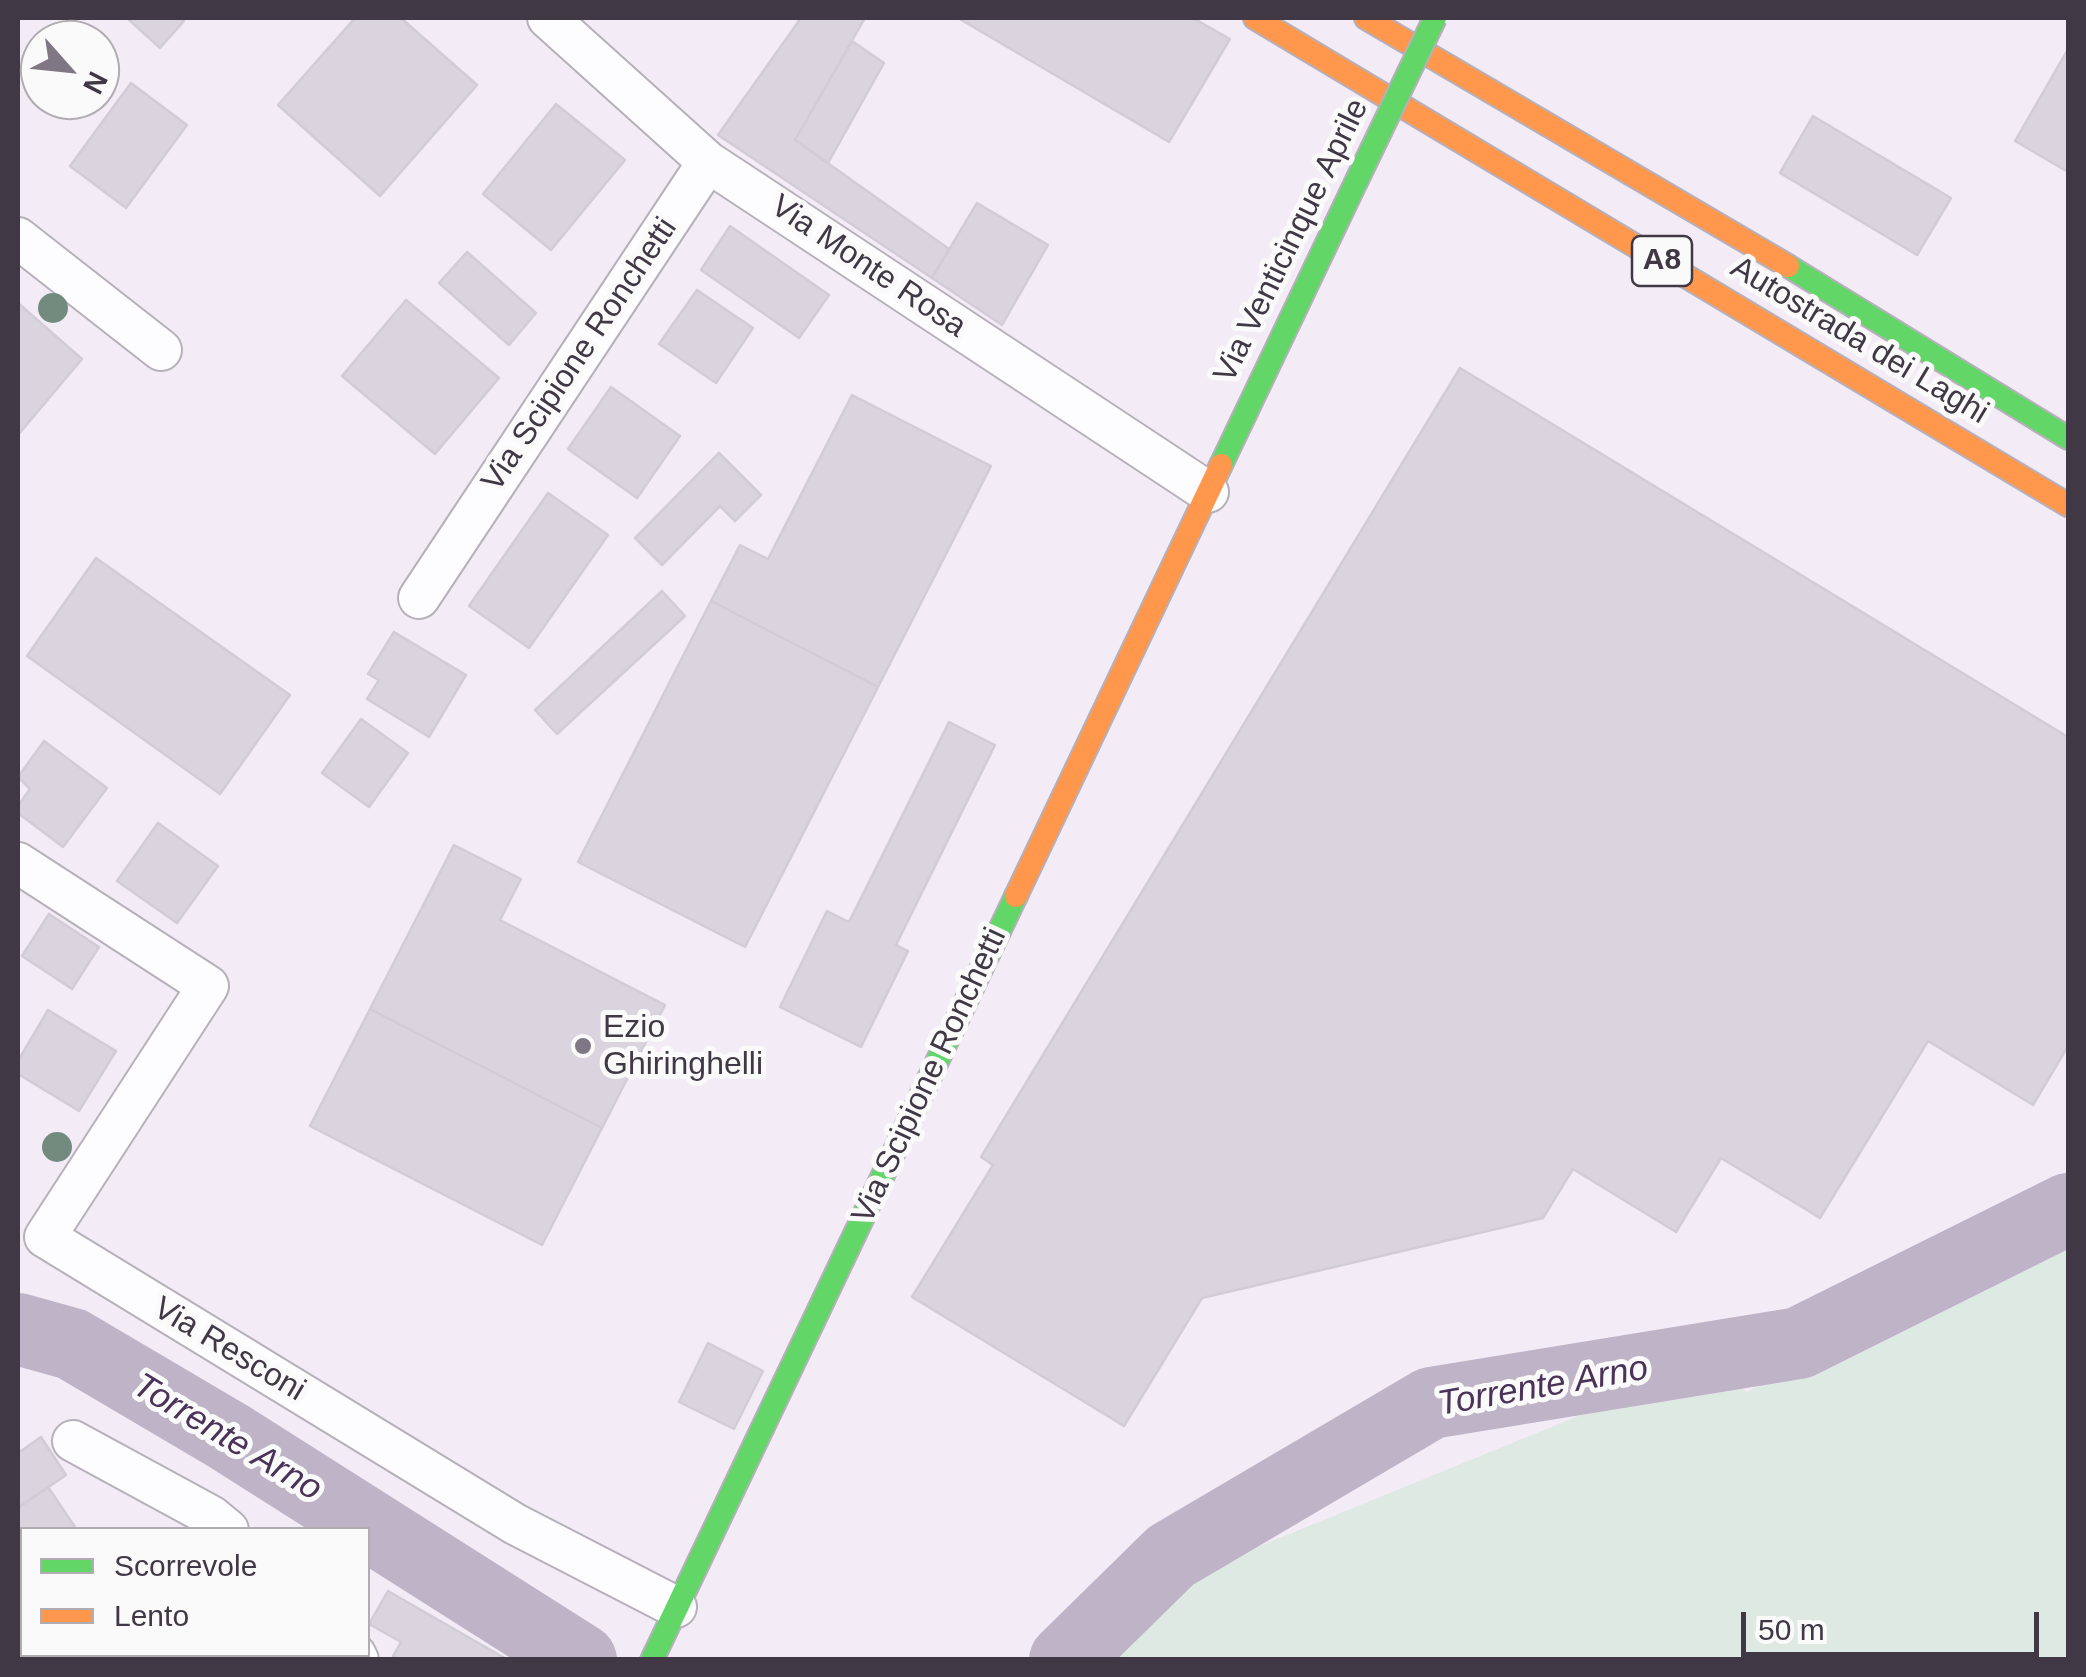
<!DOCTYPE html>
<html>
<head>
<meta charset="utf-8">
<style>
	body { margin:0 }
	#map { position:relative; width:2086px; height:1677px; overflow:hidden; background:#f3ecf7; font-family:Helvetica,sans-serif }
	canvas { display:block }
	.frame { position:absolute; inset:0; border:20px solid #403845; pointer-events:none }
	.legend { position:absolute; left:20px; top:1527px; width:350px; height:130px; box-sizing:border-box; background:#fafafa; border:2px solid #b0acb2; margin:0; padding:12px 18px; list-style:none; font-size:30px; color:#403845 }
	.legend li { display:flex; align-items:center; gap:20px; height:50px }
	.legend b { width:50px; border:2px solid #b0acb2 }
	.north { position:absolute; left:20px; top:20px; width:100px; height:100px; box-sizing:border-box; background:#fafafa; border:2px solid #b0acb2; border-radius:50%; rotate:117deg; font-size:28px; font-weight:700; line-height:40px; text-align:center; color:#403845 }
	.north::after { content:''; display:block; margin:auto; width:35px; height:45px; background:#7f7783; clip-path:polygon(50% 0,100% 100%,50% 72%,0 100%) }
	.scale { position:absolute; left:1741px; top:1612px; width:298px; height:45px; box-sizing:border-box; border:5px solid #403845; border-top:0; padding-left:12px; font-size:30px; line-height:35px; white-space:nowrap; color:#403845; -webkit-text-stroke:8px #fafafa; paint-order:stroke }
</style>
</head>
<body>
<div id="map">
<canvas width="2086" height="1677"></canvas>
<div class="frame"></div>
<ul class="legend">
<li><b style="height:12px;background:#63d668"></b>Scorrevole</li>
<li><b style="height:12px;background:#ff974d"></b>Lento</li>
</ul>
<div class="north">N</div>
<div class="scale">50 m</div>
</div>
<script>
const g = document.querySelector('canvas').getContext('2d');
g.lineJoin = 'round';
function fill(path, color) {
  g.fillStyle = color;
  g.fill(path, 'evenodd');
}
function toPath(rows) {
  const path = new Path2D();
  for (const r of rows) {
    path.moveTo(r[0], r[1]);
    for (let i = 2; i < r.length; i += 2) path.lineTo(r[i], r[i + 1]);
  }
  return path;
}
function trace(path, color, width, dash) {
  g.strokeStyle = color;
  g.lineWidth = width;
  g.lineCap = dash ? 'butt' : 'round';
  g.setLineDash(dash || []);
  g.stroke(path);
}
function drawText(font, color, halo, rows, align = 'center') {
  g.font = font + ' Helvetica,sans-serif';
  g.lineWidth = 10;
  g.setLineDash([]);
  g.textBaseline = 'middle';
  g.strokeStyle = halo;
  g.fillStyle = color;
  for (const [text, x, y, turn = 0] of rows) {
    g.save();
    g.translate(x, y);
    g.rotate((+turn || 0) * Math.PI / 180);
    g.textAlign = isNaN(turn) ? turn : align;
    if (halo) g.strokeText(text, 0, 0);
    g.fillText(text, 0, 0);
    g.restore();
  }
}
fill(toPath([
	[2068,1212,2068,1659,1048,1659,1250,1550,1708,1363,1747,1392,1940,1280]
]), '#dfe9e4');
trace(toPath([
	[18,1329,72,1344,228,1436,581,1660],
	[1065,1660,1171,1556,1431,1403,1799,1343,2068,1209]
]), '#bfb3c7', 72);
const building = toPath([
	[127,18,179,18,184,21,160,48,127,18],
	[355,18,401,18,477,85,380,196,278,105,355,18],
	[801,18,865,18,795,140,949,249,932,278,718,135,801,18],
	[958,18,1193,18,1230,39,1169,142,958,18],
	[852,41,884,63,828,163,795,140,852,41],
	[2068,49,2068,172,2015,141,2068,49],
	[131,83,187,125,126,208,70,166,131,83],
	[556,104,625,160,551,250,483,194,556,104],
	[1813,116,1951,198,1917,255,1780,173,1813,116],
	[977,203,1048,245,1002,325,932,278,977,203],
	[730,226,829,295,799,338,701,270,730,226],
	[467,252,536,313,509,345,439,283,467,252],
	[697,290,753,328,716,383,659,344,697,290],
	[406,300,499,378,435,454,342,376,406,300],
	[18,303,82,359,18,435,18,303],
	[1460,368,2068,737,2068,1046,2033,1105,1928,1041,1820,1218,1721,1158,1676,1232,1573,1169,1543,1218,1202,1298,1124,1426,912,1297,993,1165,981,1157,1460,368],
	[611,387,680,436,637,498,568,449,611,387],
	[852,395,991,466,878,687,711,601,740,545,768,559,852,395],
	[719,453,761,495,735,521,720,506,662,565,635,538,719,453],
	[548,493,608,535,529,648,469,606,548,493],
	[96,558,290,695,220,794,27,656,96,558],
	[662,591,685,616,557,734,535,710,662,591],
	[711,601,878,687,745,947,578,862,711,601],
	[394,632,466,675,429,737,367,699,379,680,368,674,394,632],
	[361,719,408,753,369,807,322,773,361,719],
	[949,722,995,745,896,945,908,951,861,1047,780,1007,827,911,849,922,949,722],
	[44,741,107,788,63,847,18,813,18,806,30,789,18,777,44,741],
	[158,823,218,866,177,923,117,881,158,823],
	[454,845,521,879,500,920,665,1005,602,1128,370,1009,454,845],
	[49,914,99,947,72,989,22,956,49,914],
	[370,1009,602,1128,542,1245,310,1126,370,1009],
	[48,1010,116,1051,79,1111,18,1074,18,1061,48,1010],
	[708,1343,763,1371,734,1429,679,1402,708,1343],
	[41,1437,66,1475,18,1508,18,1453,41,1437],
	[48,1487,77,1530,22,1530,22,1654,144,1654,137,1660,18,1660,18,1508,48,1487],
	[388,1591,508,1660,399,1660,393,1656,401,1642,369,1624,388,1591]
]);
fill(building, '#dad4de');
trace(building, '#d2ccd7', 2.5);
const street = toPath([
	[548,18,708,162,1208,492],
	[18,238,161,350],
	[419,598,708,162],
	[18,863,208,986,45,1237,515,1524,676,1607],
	[73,1441,211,1516,228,1530],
	[355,1654,358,1660]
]);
const fast = toPath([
	[1788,266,2068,438],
	[1221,465,1357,180],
	[652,1660,1016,896]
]);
const slow = toPath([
	[1255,18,2068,505],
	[1366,18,1788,266],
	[1016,896,1221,465]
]);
trace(street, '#b6b0ba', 44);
trace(fast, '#b6b0ba', 26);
trace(slow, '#b6b0ba', 26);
trace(street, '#fdfcfe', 40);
trace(fast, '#63d668', 22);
trace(slow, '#ff974d', 22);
const fastBridge = toPath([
	[1357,180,1435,18]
]);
trace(fastBridge, '#b6b0ba', 26, []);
trace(fastBridge, '#63d668', 22);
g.fillStyle = '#738a7f';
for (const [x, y] of [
	[53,308],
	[57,1147]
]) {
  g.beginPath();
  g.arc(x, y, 15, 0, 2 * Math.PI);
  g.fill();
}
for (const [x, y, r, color] of [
	[583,1046,10,"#7f7783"]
]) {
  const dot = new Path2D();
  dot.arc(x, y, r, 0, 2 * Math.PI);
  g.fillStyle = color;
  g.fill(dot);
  trace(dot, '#fafafa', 4);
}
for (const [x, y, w] of [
	[1662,261,60]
]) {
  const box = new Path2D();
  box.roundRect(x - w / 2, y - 25, w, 50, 8);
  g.fillStyle = '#fafafa';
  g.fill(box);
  trace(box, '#403845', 2.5);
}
drawText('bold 30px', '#403845', null, [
	["A8",1662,261]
]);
drawText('32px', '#403845', '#fafafa', [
	["Via Venticinque Aprile",1292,241,-64],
	["Via Monte Rosa",868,267,34],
	["Autostrada dei Laghi",1859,341,31],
	["Via Scipione Ronchetti",580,355,-56],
	["Via Scipione Ronchetti",930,1076,-65],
	["Via Resconi",229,1350,31]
]);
drawText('32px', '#403845', '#fafafa', [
	["Ezio",603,1028],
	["Ghiringhelli",603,1065]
], 'left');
drawText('italic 35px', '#4a3258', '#fafafa', [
	["Torrente Arno",1543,1387,-10],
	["Torrente Arno",227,1438,31]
]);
</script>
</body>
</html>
